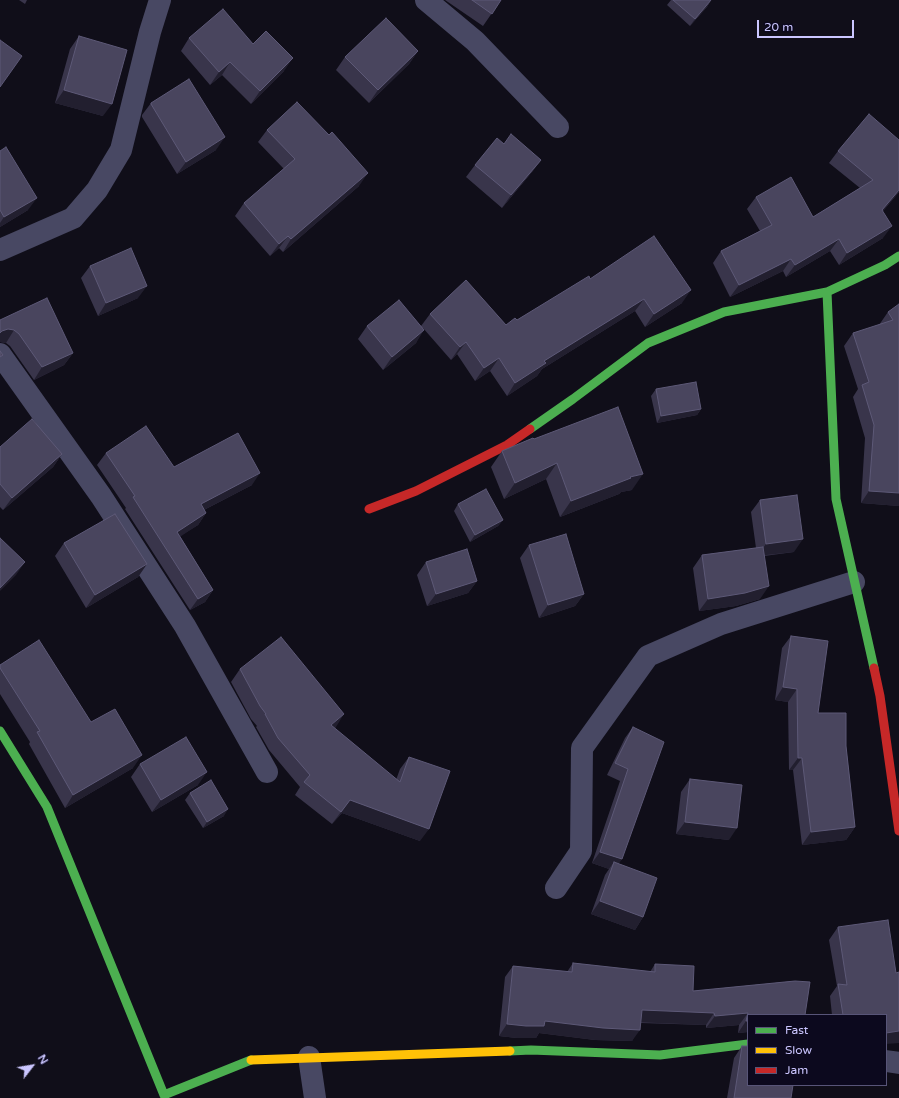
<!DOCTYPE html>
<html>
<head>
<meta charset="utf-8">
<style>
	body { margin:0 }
	#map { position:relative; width:899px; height:1098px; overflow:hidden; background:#100e19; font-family:"Varela Round",sans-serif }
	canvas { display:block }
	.legend { position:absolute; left:747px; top:1014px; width:140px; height:72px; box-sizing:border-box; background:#0c091e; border:1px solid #585578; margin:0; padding:5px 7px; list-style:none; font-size:12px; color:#cbc6ff }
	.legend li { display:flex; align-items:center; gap:8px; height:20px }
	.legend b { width:20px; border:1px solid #585578 }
	.north { position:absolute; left:12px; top:1046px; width:40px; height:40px; -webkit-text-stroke:3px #0c091e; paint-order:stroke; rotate:59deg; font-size:11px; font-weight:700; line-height:16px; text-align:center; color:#cbc6ff }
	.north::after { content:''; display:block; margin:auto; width:14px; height:18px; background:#cbc6ff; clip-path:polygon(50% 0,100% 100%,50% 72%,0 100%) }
	.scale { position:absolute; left:757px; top:20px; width:97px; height:18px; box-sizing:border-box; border:2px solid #cbc6ff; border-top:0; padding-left:5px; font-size:12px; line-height:14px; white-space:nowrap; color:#cbc6ff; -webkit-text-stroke:3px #0c091e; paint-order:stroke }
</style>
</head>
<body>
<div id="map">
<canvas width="899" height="1098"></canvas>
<ul class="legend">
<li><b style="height:5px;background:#4caf50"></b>Fast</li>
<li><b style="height:5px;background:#ffc107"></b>Slow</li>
<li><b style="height:5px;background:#c62828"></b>Jam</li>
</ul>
<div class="north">N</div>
<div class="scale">20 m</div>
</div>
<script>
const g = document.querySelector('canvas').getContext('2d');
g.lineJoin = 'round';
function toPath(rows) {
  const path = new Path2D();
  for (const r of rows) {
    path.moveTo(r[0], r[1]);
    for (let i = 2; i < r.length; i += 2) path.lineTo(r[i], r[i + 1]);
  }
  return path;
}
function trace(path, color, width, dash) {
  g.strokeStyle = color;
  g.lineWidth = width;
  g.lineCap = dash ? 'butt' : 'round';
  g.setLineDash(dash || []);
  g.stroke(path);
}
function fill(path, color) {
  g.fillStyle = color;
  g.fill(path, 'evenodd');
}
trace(toPath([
	[426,0,475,41,558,127],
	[0,250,73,218,97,190,121,150,150,32,160,0],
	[0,354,101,496,185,626,267,772],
	[556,888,581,851,582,748,648,656,721,624,854,582],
	[309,1057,315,1098],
	[886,1061,899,1063]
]), '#484863', 22);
trace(toPath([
	[530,429,573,399,648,343,724,312,827,292],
	[874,668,836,499,827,292,885,265,899,256],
	[0,731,47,807,164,1095,251,1060],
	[510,1051,531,1050,660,1055,748,1044]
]), '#4caf50', 9);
trace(toPath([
	[251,1060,510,1051]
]), '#ffc107', 9);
trace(toPath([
	[369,509,416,491,507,445,530,429],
	[874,668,880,696,899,831]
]), '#c62828', 9);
fill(toPath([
	[19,0,27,0,25,4],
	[445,0,501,0,483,26],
	[671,0,711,0,707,7,690,26,667,5],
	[79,36,103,116,55,103,70,49],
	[189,38,253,44,284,71,251,104,222,75,210,85,181,51],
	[418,51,409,64,369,103,336,70,345,57],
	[151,103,216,150,177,174,142,117,142,115],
	[267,130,359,186,283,252,279,248,270,256,235,216,244,203,284,169,258,142],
	[899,140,899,192,883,211,883,238,839,265,830,251,786,277,783,271,730,297,713,263,721,251,760,231,747,209,756,197,813,217,860,188,829,163,838,151],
	[504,144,541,160,532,172,502,208,466,177,475,165],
	[0,151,28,210,0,227],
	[90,266,138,298,98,316,81,278],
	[590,279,682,303,645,327,635,311,542,369,537,376,507,396,490,371,475,381,457,354,451,360,423,328,416,343,383,370,358,339,367,326,421,326,430,314,506,325,517,320],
	[899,304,899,506,861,503,865,438,853,397,858,389,844,346,853,333,879,325,888,312],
	[0,320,73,353,64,365,34,380,10,346,6,343,0,342],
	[656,389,701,409,697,415,657,423,651,396],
	[534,439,632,490,621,492,619,494,560,517,546,479,504,499,491,467,502,451],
	[0,447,62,454,53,467,3,510,0,507],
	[106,453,174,467,252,485,204,510,206,513,198,525,180,536,213,590,205,602,190,610,125,509,126,508,97,465],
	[760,500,794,552,764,556,760,599,736,606,699,611,693,568,702,555,756,548,751,512],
	[458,504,503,520,498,526,470,542,454,511],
	[64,543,147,564,138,577,86,608,55,556],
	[529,545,584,594,575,606,539,618,520,558],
	[426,562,477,581,468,593,427,606,417,575],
	[791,636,818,713,846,746,855,827,846,840,802,845,793,770,789,770,788,702,775,700,782,648],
	[0,665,91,722,133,768,65,808,29,744,30,742,0,694],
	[240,669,336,727,334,728,396,780,400,769,409,757,420,841,342,813,332,824,295,795,300,787,269,750,256,727,257,726,251,719,231,682],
	[633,727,619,864,643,917,635,930,591,914,605,875,609,869,592,863,620,781,607,775,625,738],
	[140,764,198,785,152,812,131,777],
	[690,779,729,840,676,834,681,792],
	[190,793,224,816,203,828,185,800],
	[838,927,886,1015,832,1015,830,996,837,986,829,940],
	[573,963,650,972,655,964,693,991,795,981,748,1015,748,1032,738,1033,739,1025,706,1028,706,1025,641,1023,632,1041,595,1040,539,1033,536,1038,517,1038,499,1036,505,977,513,966,567,972],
	[742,1046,791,1098,727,1098,734,1058]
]), '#39354b');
fill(toPath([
	[711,0,707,7,690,26,695,19],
	[418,51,409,64,369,103,378,90],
	[293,58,284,71,251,104,260,91],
	[230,62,222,75,210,85,219,72],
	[64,90,112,104,103,116,55,103],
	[225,137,216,150,177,174,186,162],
	[541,160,532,172,502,208,511,195],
	[368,173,359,186,283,252,291,239],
	[899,190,899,192,874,222,882,210],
	[37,198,28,210,0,227,0,223,4,217],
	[892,226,883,238,839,265,847,253],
	[288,236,279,248,270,256,279,244],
	[839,239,830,251,786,277,795,265],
	[791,259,783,271,730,297,739,285],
	[147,286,138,298,98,316,106,303],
	[691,290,682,303,645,327,654,314],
	[644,299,635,311,542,369,537,376,507,396,515,383,544,361],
	[8,329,14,330,6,343,0,342,0,333,2,331],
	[424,330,416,343,383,370,392,357],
	[466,342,457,354,451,360,460,347],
	[73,353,64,365,34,380,42,367],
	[499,358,490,371,475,381,484,368],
	[701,409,697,415,657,423,661,416],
	[62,454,53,467,3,510,12,498],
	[557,463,546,479,504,499,515,483],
	[260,473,252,485,192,516,201,504],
	[643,474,632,490,621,492,619,494,560,517,571,501,630,477],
	[869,491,899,493,899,506,861,503],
	[206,513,198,525,169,544,177,532],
	[503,520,498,526,470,542,475,535],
	[803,539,794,552,757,556,766,544],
	[25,562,16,575,0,591,0,588],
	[147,564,138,577,86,608,95,595],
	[477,581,468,593,427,606,436,594],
	[769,586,760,599,736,606,699,611,708,599],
	[213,590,205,602,190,610,198,599],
	[584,594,575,606,539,618,548,605],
	[783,687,797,689,788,702,775,700],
	[344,714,336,727,322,738,331,725],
	[142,755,133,768,65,808,73,795],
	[798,758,802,758,793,770,789,770],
	[207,772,198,785,152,812,161,800],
	[350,800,429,829,420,841,342,813,332,824],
	[228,809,224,816,203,828,207,822],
	[685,822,737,828,729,840,676,834],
	[855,827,846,840,802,845,811,832],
	[600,852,622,859,614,871,614,862,609,869,592,863],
	[600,901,643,917,635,930,591,914],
	[642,1010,714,1013,706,1025,634,1022],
	[748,1013,739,1025,706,1028,715,1016],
	[545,1021,640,1030,632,1041,595,1040,539,1033,536,1038,517,1038,499,1036,507,1024],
	[746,1021,748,1021,748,1032,738,1033],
	[899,1031,899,1043,886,1044,886,1033]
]), '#221f2f');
const building = toPath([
	[472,0,501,0,492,14,472,0],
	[673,0,711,0,695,19,673,0],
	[223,9,253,44,266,31,293,58,260,91,230,62,219,72,189,38,223,9],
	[386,18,418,51,378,90,345,57,386,18],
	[79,36,127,50,112,104,64,90,79,36],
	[0,40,22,56,0,87,0,40],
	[189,79,225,137,186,162,151,104,151,103,189,79],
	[297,102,329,135,332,132,368,173,291,239,288,236,279,244,244,203,295,159,267,130,297,102],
	[869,114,899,140,899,190,882,210,892,226,847,253,839,239,795,265,791,259,739,285,721,251,772,225,756,197,791,177,813,217,873,180,838,151,869,114],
	[511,134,541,160,511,195,475,165,497,138,504,144,511,134],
	[6,147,37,198,4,217,0,210,0,151,6,147],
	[654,236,691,290,654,314,644,299,544,361,546,363,515,383,499,358,484,368,466,342,460,347,430,314,466,280,506,325,515,318,517,320,589,276,590,279,654,236],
	[131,248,147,286,106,303,90,266,131,248],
	[47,298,73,353,42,367,19,334,14,330,8,329,2,331,0,333,0,320,47,298],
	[399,300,424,330,392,357,367,326,399,300],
	[899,304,899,493,869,491,874,425,862,385,869,382,853,333,893,320,888,312,899,304],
	[0,351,3,355,0,357,0,351],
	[696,382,701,409,661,416,656,389,696,382],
	[618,407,643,474,630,477,631,478,571,501,557,463,515,483,502,451,533,438,534,439,618,407],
	[32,419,62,454,12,498,0,484,0,447,32,419],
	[146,426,174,467,238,433,260,473,201,504,206,513,177,532,213,590,198,599,133,497,135,496,106,453,146,426],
	[486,489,503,520,475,535,458,504,486,489],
	[797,495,803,539,766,544,760,500,797,495],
	[115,514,147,564,95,595,64,543,115,514],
	[566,534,584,594,548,605,529,545,566,534],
	[0,538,25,562,0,588,0,538],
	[763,547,769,586,745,593,708,599,702,555,763,547],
	[467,549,477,581,436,594,426,562,467,549],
	[791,636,828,641,818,713,846,713,846,746,855,827,811,832,802,758,798,758,797,689,783,687,791,636],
	[281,637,344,714,331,725,400,782,409,757,450,771,429,829,350,800,341,812,304,782,310,775,278,738,265,714,266,714,260,706,240,669,281,637],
	[39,640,91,722,115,709,142,755,73,795,37,732,40,731,0,668,0,665,39,640],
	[633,727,664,742,622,859,600,852,628,769,615,763,633,727],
	[186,737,207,772,161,800,140,764,186,737],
	[690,779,742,785,737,828,685,822,690,779],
	[211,780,228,809,207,822,190,793,211,780],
	[614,862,657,878,643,917,600,901,614,862],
	[888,920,896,973,899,972,899,1031,886,1033,886,1015,843,1015,838,984,847,985,838,927,888,920],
	[573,963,655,972,655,964,694,966,693,991,795,981,810,982,805,1015,748,1015,748,1021,746,1021,748,1013,715,1016,714,1013,642,1010,640,1030,603,1028,545,1021,544,1026,526,1026,507,1024,513,966,572,972,573,963],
	[742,1046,748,1046,748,1085,793,1085,791,1098,734,1098,742,1046]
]);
fill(building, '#49455e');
trace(building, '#5d5977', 1);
</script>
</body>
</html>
